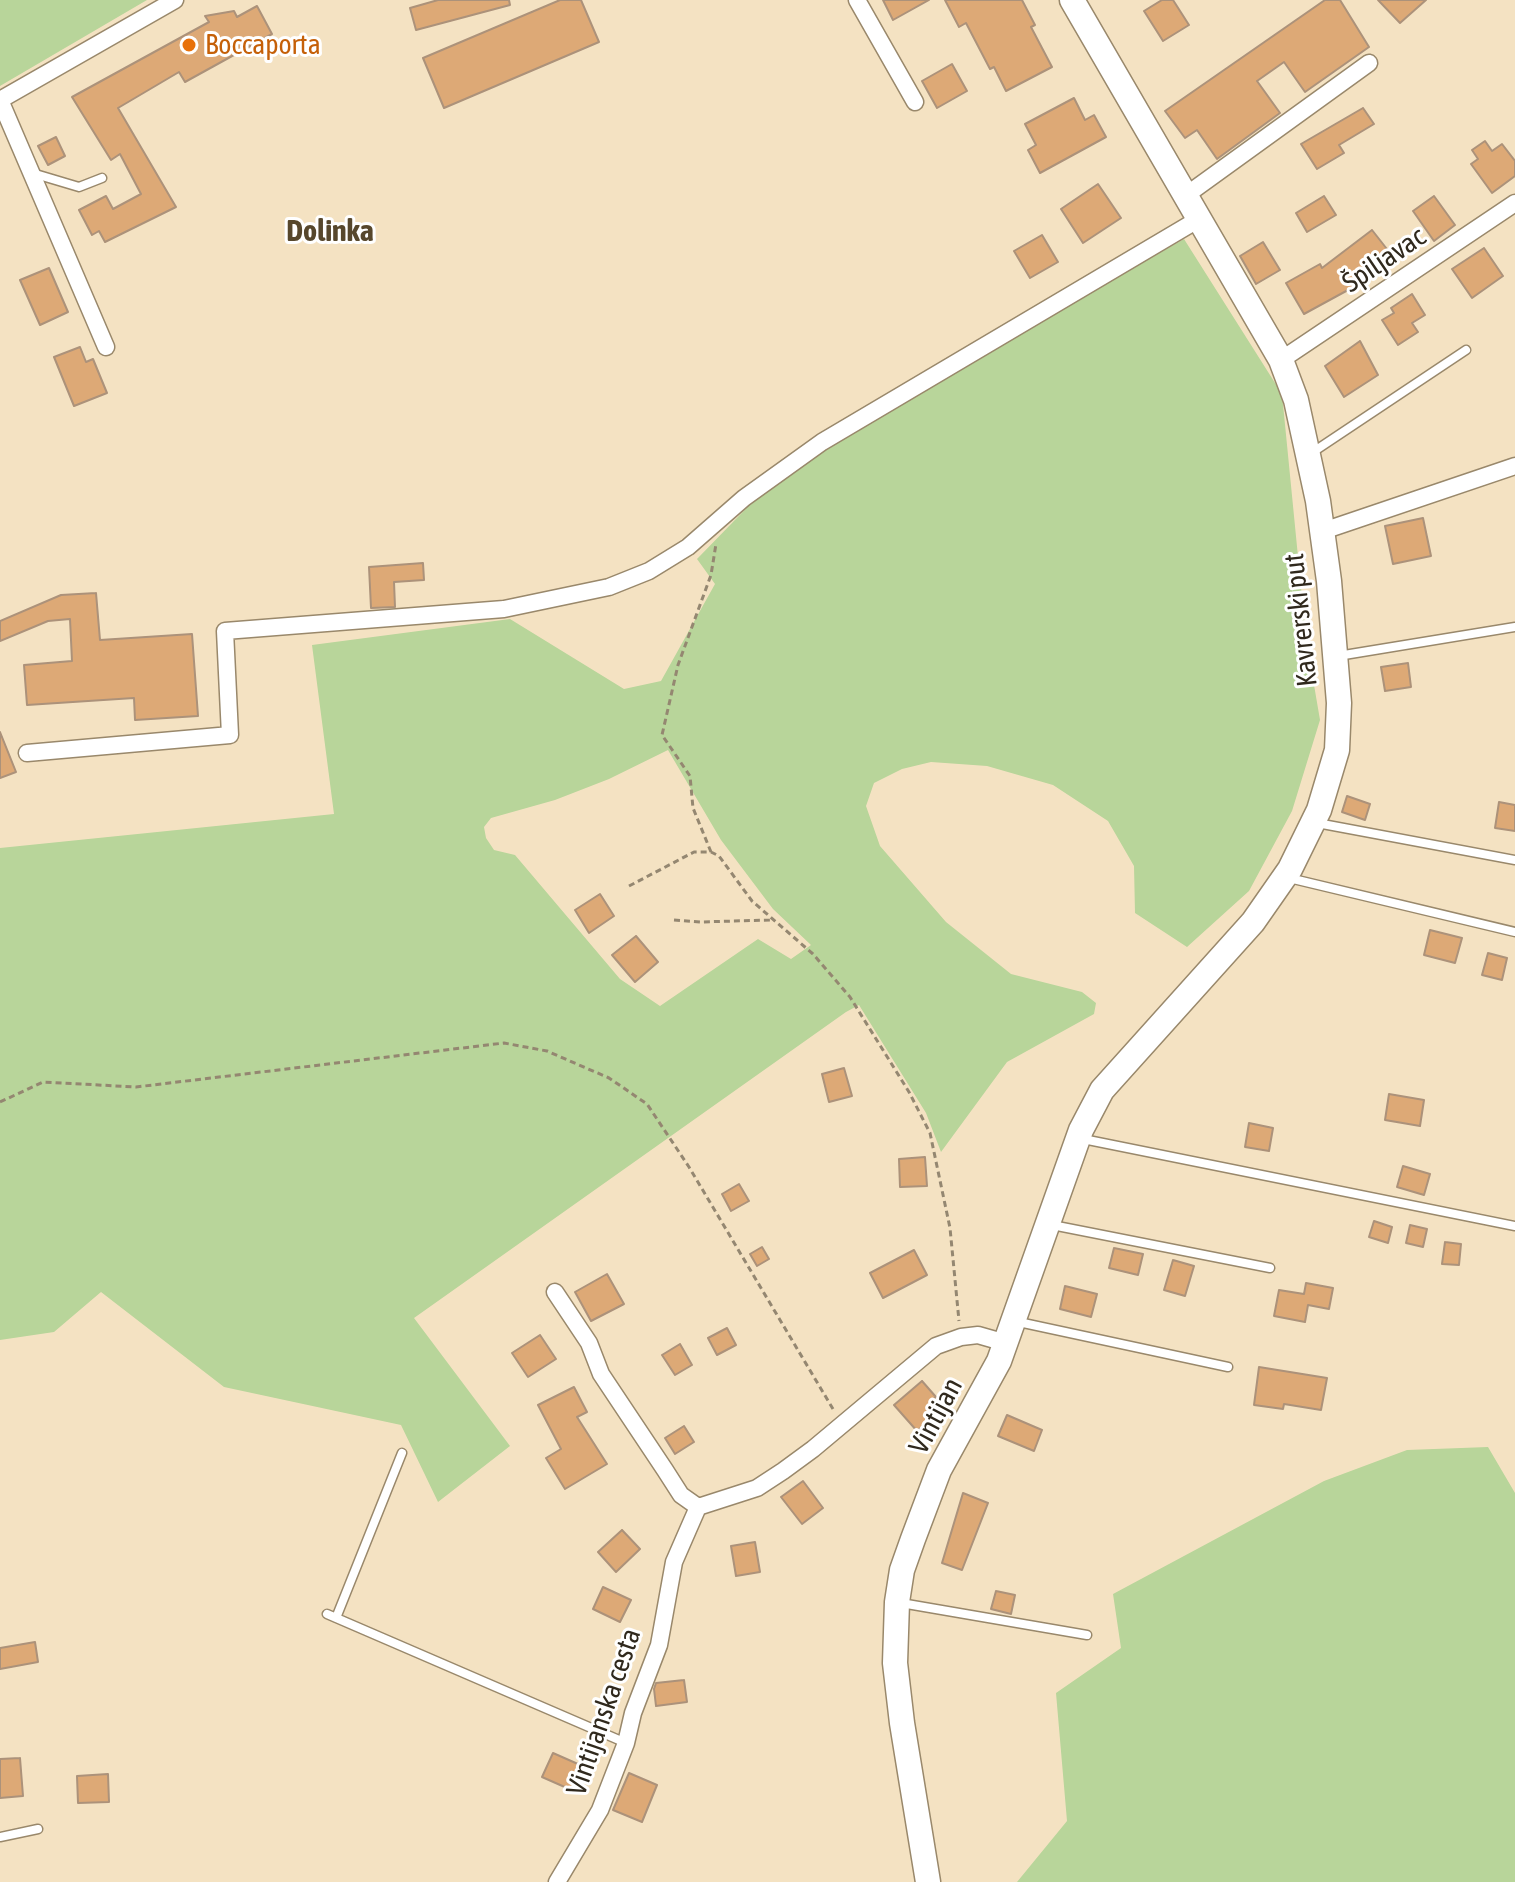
<!DOCTYPE html>
<html>
<head>
<meta charset="utf-8">
<style>
	body { margin:0 }
	canvas { display:block; background:#f4e2c2 }
</style>
</head>
<body>
<canvas width="1515" height="1882"></canvas>
<script>
const g = document.querySelector('canvas').getContext('2d');
g.lineJoin = 'round';
function fill(path, color) {
  g.fillStyle = color;
  g.fill(path, 'evenodd');
}
function toPath(rows) {
  const path = new Path2D();
  for (const r of rows) {
    path.moveTo(r[0], r[1]);
    for (let i = 2; i < r.length; i += 2) path.lineTo(r[i], r[i + 1]);
  }
  return path;
}
function trace(path, color, width, dash) {
  g.strokeStyle = color;
  g.lineWidth = width;
  g.lineCap = dash ? 'butt' : 'round';
  g.setLineDash(dash || []);
  g.stroke(path);
}
function drawText(font, color, halo, rows, align = 'center') {
  g.font = font + ' "Asap Condensed",sans-serif';
  g.lineWidth = 6;
  g.setLineDash([]);
  g.textBaseline = 'middle';
  g.strokeStyle = halo;
  g.fillStyle = color;
  for (const [text, x, y, turn = 0] of rows) {
    g.save();
    g.translate(x, y);
    g.rotate((+turn || 0) * Math.PI / 180);
    g.textAlign = isNaN(turn) ? turn : align;
    if (halo) g.strokeText(text, 0, 0);
    g.fillText(text, 0, 0);
    g.restore();
  }
}
fill(toPath([
	[0,0,147,0,0,86],
	[1184,239,1282,394,1306,638,1320,720,1292,811,1249,891,1187,947,1135,913,1134,866,1108,821,1053,785,987,766,931,762,902,769,874,783,866,806,880,846,946,922,1011,974,1082,992,1096,1003,1094,1014,1007,1062,941,1152,926,1113,859,1005,846,1012,414,1318,510,1446,438,1502,401,1425,224,1387,101,1292,54,1332,0,1340,0,848,334,814,312,645,510,619,624,689,661,681,715,584,697,559,768,486,976,357],
	[668,750,721,840,773,909,811,945,791,959,758,939,660,1006,620,979,515,855,494,850,486,838,484,827,491,818,555,800,609,779],
	[1488,1447,1515,1493,1515,1882,1017,1882,1067,1821,1056,1693,1121,1648,1113,1594,1324,1481,1407,1450]
]), '#b8d59a');
const building = toPath([
	[438,0,509,0,510,5,416,30,410,8,438,0],
	[560,0,581,0,599,42,444,108,423,58,560,0],
	[883,0,929,0,893,20,883,0],
	[945,0,1022,0,1035,25,1031,27,1052,67,1006,91,994,67,990,69,966,23,959,27,945,0],
	[1162,0,1173,0,1189,25,1163,41,1144,11,1162,0],
	[1325,0,1340,0,1369,47,1305,92,1284,62,1257,81,1280,113,1217,159,1197,130,1185,138,1165,111,1325,0],
	[1378,0,1426,0,1400,23,1378,0],
	[257,6,272,34,185,82,179,72,118,108,176,207,105,242,99,231,92,235,79,210,106,196,113,209,141,194,120,154,111,160,72,97,209,22,205,16,234,11,237,17,257,6],
	[952,64,967,91,937,108,922,81,952,64],
	[1074,98,1085,120,1094,115,1106,137,1040,173,1028,150,1036,145,1025,124,1074,98],
	[1363,108,1374,124,1339,145,1344,153,1317,169,1301,144,1363,108],
	[56,137,65,156,48,165,38,146,56,137],
	[1485,141,1492,151,1502,144,1515,161,1515,176,1492,193,1471,164,1478,159,1472,150,1485,141],
	[1098,184,1121,218,1083,243,1061,209,1098,184],
	[1324,196,1336,215,1307,232,1296,213,1324,196],
	[1434,196,1455,225,1434,241,1413,211,1434,196],
	[1372,230,1394,258,1359,284,1304,314,1286,283,1320,264,1322,268,1372,230],
	[1042,235,1058,262,1030,278,1014,251,1042,235],
	[1263,242,1280,270,1256,284,1240,256,1263,242],
	[1484,248,1503,276,1472,298,1452,269,1484,248],
	[49,268,68,312,40,325,20,280,49,268],
	[1412,294,1425,315,1412,323,1418,332,1398,345,1382,320,1394,313,1391,308,1412,294],
	[1360,341,1378,375,1344,397,1325,366,1360,341],
	[80,347,86,362,93,359,107,393,74,406,54,357,80,347],
	[1423,518,1431,556,1393,564,1385,526,1423,518],
	[423,563,424,580,394,582,395,607,371,608,369,567,423,563],
	[96,593,100,640,192,634,198,716,135,720,134,698,27,705,24,665,72,661,70,619,48,621,0,641,0,621,61,595,96,593],
	[1408,663,1411,687,1385,691,1381,667,1408,663],
	[0,732,16,772,0,778,0,732],
	[1347,796,1370,804,1365,820,1342,812,1347,796],
	[1499,802,1515,805,1515,831,1495,828,1499,802],
	[600,894,614,916,589,933,575,910,600,894],
	[1430,930,1462,938,1455,963,1424,955,1430,930],
	[636,936,658,962,635,982,612,955,636,936],
	[1488,953,1507,958,1502,980,1482,975,1488,953],
	[844,1068,852,1096,829,1102,822,1074,844,1068],
	[1389,1094,1424,1100,1420,1126,1385,1120,1389,1094],
	[1249,1123,1273,1128,1269,1151,1245,1147,1249,1123],
	[925,1157,927,1186,900,1187,899,1159,925,1157],
	[1403,1166,1430,1174,1424,1195,1397,1187,1403,1166],
	[739,1184,749,1201,731,1211,722,1194,739,1184],
	[1374,1221,1392,1227,1388,1243,1369,1237,1374,1221],
	[1410,1225,1427,1229,1423,1247,1406,1243,1410,1225],
	[1445,1242,1461,1244,1459,1265,1442,1264,1445,1242],
	[762,1247,769,1259,757,1266,750,1254,762,1247],
	[1114,1248,1143,1254,1138,1275,1109,1268,1114,1248],
	[914,1250,927,1275,883,1298,870,1273,914,1250],
	[1173,1260,1194,1266,1185,1296,1164,1290,1173,1260],
	[607,1274,624,1304,591,1321,575,1292,607,1274],
	[1306,1283,1333,1288,1329,1309,1308,1305,1305,1322,1274,1316,1279,1290,1304,1294,1306,1283],
	[1065,1286,1097,1294,1091,1317,1060,1309,1065,1286],
	[727,1328,736,1345,717,1355,708,1338,727,1328],
	[540,1335,556,1359,528,1377,512,1353,540,1335],
	[680,1344,692,1365,675,1375,662,1355,680,1344],
	[1259,1367,1327,1378,1321,1410,1284,1404,1283,1409,1254,1405,1259,1367],
	[922,1381,936,1397,930,1402,939,1412,917,1431,894,1405,922,1381],
	[574,1387,587,1412,577,1417,607,1464,565,1489,546,1458,561,1449,538,1405,574,1387],
	[1007,1415,1042,1430,1034,1451,998,1436,1007,1415],
	[684,1426,694,1442,675,1454,665,1438,684,1426],
	[803,1481,823,1508,802,1524,781,1497,803,1481],
	[963,1493,988,1503,962,1570,942,1563,963,1493],
	[622,1530,640,1549,616,1572,598,1552,622,1530],
	[755,1542,760,1572,736,1576,731,1546,755,1542],
	[603,1587,631,1600,620,1622,593,1609,603,1587],
	[996,1591,1015,1595,1011,1614,991,1609,996,1591],
	[35,1642,38,1662,0,1669,0,1648,35,1642],
	[684,1680,687,1702,656,1706,654,1689,656,1683,684,1680],
	[553,1753,587,1768,576,1792,542,1777,553,1753],
	[20,1758,23,1796,0,1798,0,1759,20,1758],
	[629,1773,657,1785,642,1822,613,1810,629,1773],
	[108,1774,109,1802,78,1803,77,1776,108,1774]
]);
fill(building, '#dda976');
trace(building, '#ac927a', 2);
const service = toPath([
	[32,173,79,187,102,178],
	[1310,454,1466,350],
	[1338,656,1515,627],
	[1317,823,1515,860],
	[1289,878,1515,932],
	[1083,1139,1515,1226],
	[1052,1225,1270,1268],
	[1014,1321,1228,1367],
	[901,1603,1087,1635],
	[327,1614,626,1743],
	[336,1618,402,1453],
	[0,1837,38,1829]
]);
const minor = toPath([
	[857,0,915,102],
	[0,100,106,347],
	[0,100,175,0],
	[1185,196,1369,63],
	[1281,360,1515,203],
	[1323,531,1515,466],
	[27,753,230,735,225,631,504,609,609,587,649,571,688,547,744,498,822,442,1199,219],
	[555,1292,589,1343,601,1374,665,1470,681,1495,698,1507,757,1488,783,1471,813,1449,936,1346,961,1337,978,1335,1006,1343],
	[557,1882,600,1810,626,1743,633,1713,659,1645,674,1562,698,1507]
]);
const secondary = toPath([
	[928,1882,902,1723,895,1663,897,1602,902,1570,913,1539,939,1470,999,1361,1081,1130,1102,1090,1253,922,1290,869,1319,810,1337,750,1339,703,1329,581,1318,501,1296,400,1281,360,1072,0]
]);
trace(service, '#99886b', 11);
trace(minor, '#99886b', 19);
trace(secondary, '#99886b', 27);
trace(toPath([
	[711,852,693,808,690,776,662,735,678,665,711,575,716,544],
	[629,886,694,852,711,852,719,856,752,901,813,954,850,997,909,1092,930,1133,950,1228,959,1321],
	[674,920,700,922,770,920],
	[0,1102,43,1082,136,1087,504,1043,547,1051,609,1078,647,1104,689,1167,833,1409]
]), '#948771', 3, [6, 4]);
trace(service, '#fff', 8);
trace(minor, '#fff', 16);
trace(secondary, '#fff', 24);
for (const [x, y, r, color] of [
	[189,45,8,"#e8710a"]
]) {
  const dot = new Path2D();
  dot.arc(x, y, r, 0, 2 * Math.PI);
  g.fillStyle = color;
  g.fill(dot);
  trace(dot, '#fff', 3);
}
drawText('28px', '#c56008', '#fff', [
	["Boccaporta",205,45]
], 'left');
drawText('28px', '#30291d', '#fff', [
	["Špiljavac",1384,260,-34],
	["Kavrerski put",1301,620,-96],
	["Vintijan",936,1416,-62],
	["Vintijanska cesta",604,1712,-71]
]);
drawText('bold 30px', '#57472c', '#fff', [
	["Dolinka",330,232]
]);
</script>
</body>
</html>
